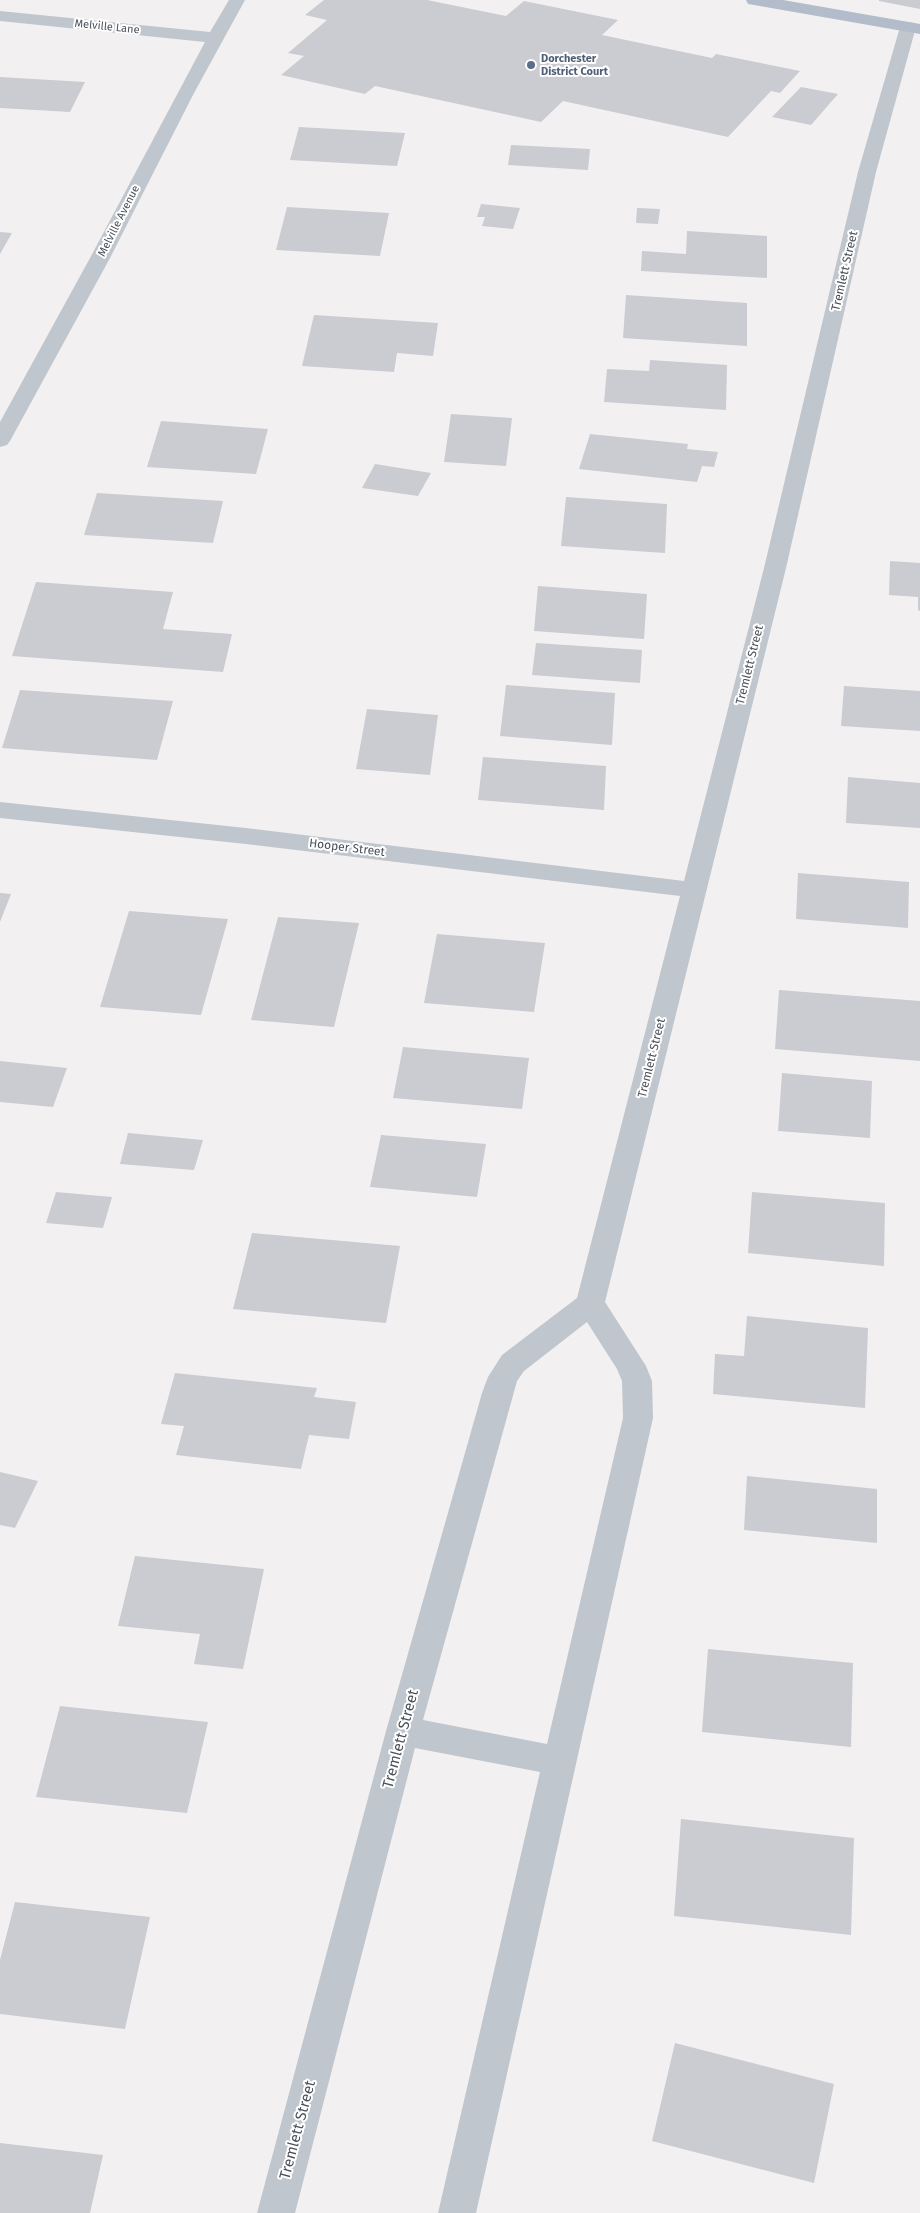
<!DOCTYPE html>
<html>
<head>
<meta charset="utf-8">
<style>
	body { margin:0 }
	canvas { display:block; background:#f2f0f0 }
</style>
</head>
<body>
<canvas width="920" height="2213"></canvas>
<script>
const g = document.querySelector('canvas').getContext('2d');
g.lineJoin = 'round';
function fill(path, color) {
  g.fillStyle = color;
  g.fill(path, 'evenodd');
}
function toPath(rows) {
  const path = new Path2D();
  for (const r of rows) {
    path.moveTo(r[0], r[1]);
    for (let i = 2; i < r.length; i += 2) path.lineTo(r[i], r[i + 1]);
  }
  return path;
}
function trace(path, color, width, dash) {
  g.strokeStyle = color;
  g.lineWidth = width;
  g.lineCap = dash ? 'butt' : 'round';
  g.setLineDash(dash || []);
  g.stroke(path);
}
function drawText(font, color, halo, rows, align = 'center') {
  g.font = font + ' "Fira Sans",sans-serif';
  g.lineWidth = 4;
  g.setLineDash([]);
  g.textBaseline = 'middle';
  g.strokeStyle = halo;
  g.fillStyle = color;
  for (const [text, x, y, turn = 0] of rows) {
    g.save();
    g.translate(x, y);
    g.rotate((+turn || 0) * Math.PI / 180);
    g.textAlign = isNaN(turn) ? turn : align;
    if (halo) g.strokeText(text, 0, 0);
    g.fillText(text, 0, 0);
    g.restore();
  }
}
fill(toPath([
	[324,0,427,0,506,16,524,1,618,20,602,35,712,58,716,54,800,71,780,93,771,91,728,137,563,101,541,122,375,86,365,94,281,75,304,56,288,53,327,20,305,15],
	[879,0,920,0,920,9,879,1],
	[0,77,85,82,70,112,0,108],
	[801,87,838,94,811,125,772,117],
	[299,127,405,133,397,166,290,160],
	[511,145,590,149,588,170,508,165],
	[481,204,520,208,513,229,482,226,485,217,477,217],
	[287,207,389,213,380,256,276,250],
	[637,208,660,209,658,224,636,223],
	[687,231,767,236,767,278,641,271,642,251,686,254],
	[0,232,12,233,0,254],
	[626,295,747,303,747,346,623,338],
	[314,315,438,323,433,356,397,353,394,372,302,366],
	[650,360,727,365,726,410,604,402,607,369,649,371],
	[451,414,512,418,506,466,444,462],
	[161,421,268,429,256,474,147,467],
	[590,434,688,444,687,449,718,452,714,467,702,466,697,482,579,469],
	[375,464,431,473,418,496,362,488],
	[97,493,223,501,213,543,84,535],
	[566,497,667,504,665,553,561,546],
	[890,561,920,563,920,611,918,610,918,597,889,595],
	[36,582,173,592,163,629,232,634,223,672,12,656],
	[538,586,647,594,644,639,534,631],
	[536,643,642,650,640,683,532,675],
	[506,685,615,693,612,745,500,736],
	[844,686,920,691,920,731,841,726],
	[20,690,173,701,157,760,2,748],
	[367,709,438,715,430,775,356,769],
	[483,757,606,766,604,810,478,800],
	[848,777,920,783,920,828,846,823],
	[798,873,909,882,908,928,796,919],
	[0,893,11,894,0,922],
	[129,911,228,919,201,1015,100,1007],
	[278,917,359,923,334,1027,251,1020],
	[437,934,545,943,534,1012,424,1003],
	[779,990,920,1001,920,1061,775,1049],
	[403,1047,529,1058,522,1109,393,1098],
	[0,1061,67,1068,53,1107,0,1102],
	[782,1073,872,1081,870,1138,778,1131],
	[128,1133,203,1140,194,1170,120,1164],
	[381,1135,486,1144,477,1197,370,1187],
	[56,1192,112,1197,103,1228,46,1223],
	[752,1192,885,1203,884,1266,748,1253],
	[252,1233,400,1246,386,1323,233,1309],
	[747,1316,868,1328,865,1408,713,1394,715,1354,744,1356],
	[175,1373,317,1388,314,1397,356,1402,349,1439,309,1435,301,1469,176,1455,184,1426,161,1424],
	[0,1472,38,1481,15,1528,0,1525],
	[747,1476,877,1489,877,1543,744,1530],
	[135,1556,264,1569,243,1669,194,1664,200,1634,118,1626],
	[708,1649,853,1663,851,1747,702,1732],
	[60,1706,208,1722,187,1813,36,1797],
	[681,1819,854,1838,851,1935,674,1916],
	[15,1902,150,1917,125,2029,0,2014,0,1960],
	[675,2043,834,2084,814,2183,652,2141],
	[0,2143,103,2155,90,2213,0,2213]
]), '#cbccd2');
fill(toPath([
	[229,0,245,0,194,93,110,258,10,441,7,445,0,447,0,422,90,258,205,42,0,21,0,11,210,32,229,0],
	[908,22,914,23,916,27,876,172,786,568,605,1302,646,1366,652,1381,653,1418,476,2213,438,2213,540,1772,415,1748,295,2213,257,2213,386,1731,482,1393,488,1377,502,1355,577,1298,680,896,246,844,0,818,0,802,246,828,684,881,764,568,858,172,900,27,902,23,908,22],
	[587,1322,617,1369,622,1381,623,1418,547,1744,423,1720,517,1381,524,1371,587,1322]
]), '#c0c6cd');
fill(toPath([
	[746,0,783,0,920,24,920,34,754,5,748,4,746,0]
]), '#b3bccb');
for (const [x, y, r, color] of [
	[531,65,5,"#5c6f8a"]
]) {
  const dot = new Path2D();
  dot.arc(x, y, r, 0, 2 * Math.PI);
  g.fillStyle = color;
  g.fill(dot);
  trace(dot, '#fff', 2);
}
drawText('11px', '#4a515b', '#fff', [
	["Melville Lane",107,27,6],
	["Melville Avenue",119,221,-63]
]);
drawText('bold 11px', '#4e5e75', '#fff', [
	["Dorchester",541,59],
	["District Court",541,72]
], 'left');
drawText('12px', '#4a515b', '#fff', [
	["Tremlett Street",845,271,-77],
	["Tremlett Street",750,665,-76],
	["Hooper Street",347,848,7],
	["Tremlett Street",652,1058,-76]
]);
drawText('15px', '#4a515b', '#fff', [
	["Tremlett Street",401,1739,-75],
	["Tremlett Street",298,2130,-75]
]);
</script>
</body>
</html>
